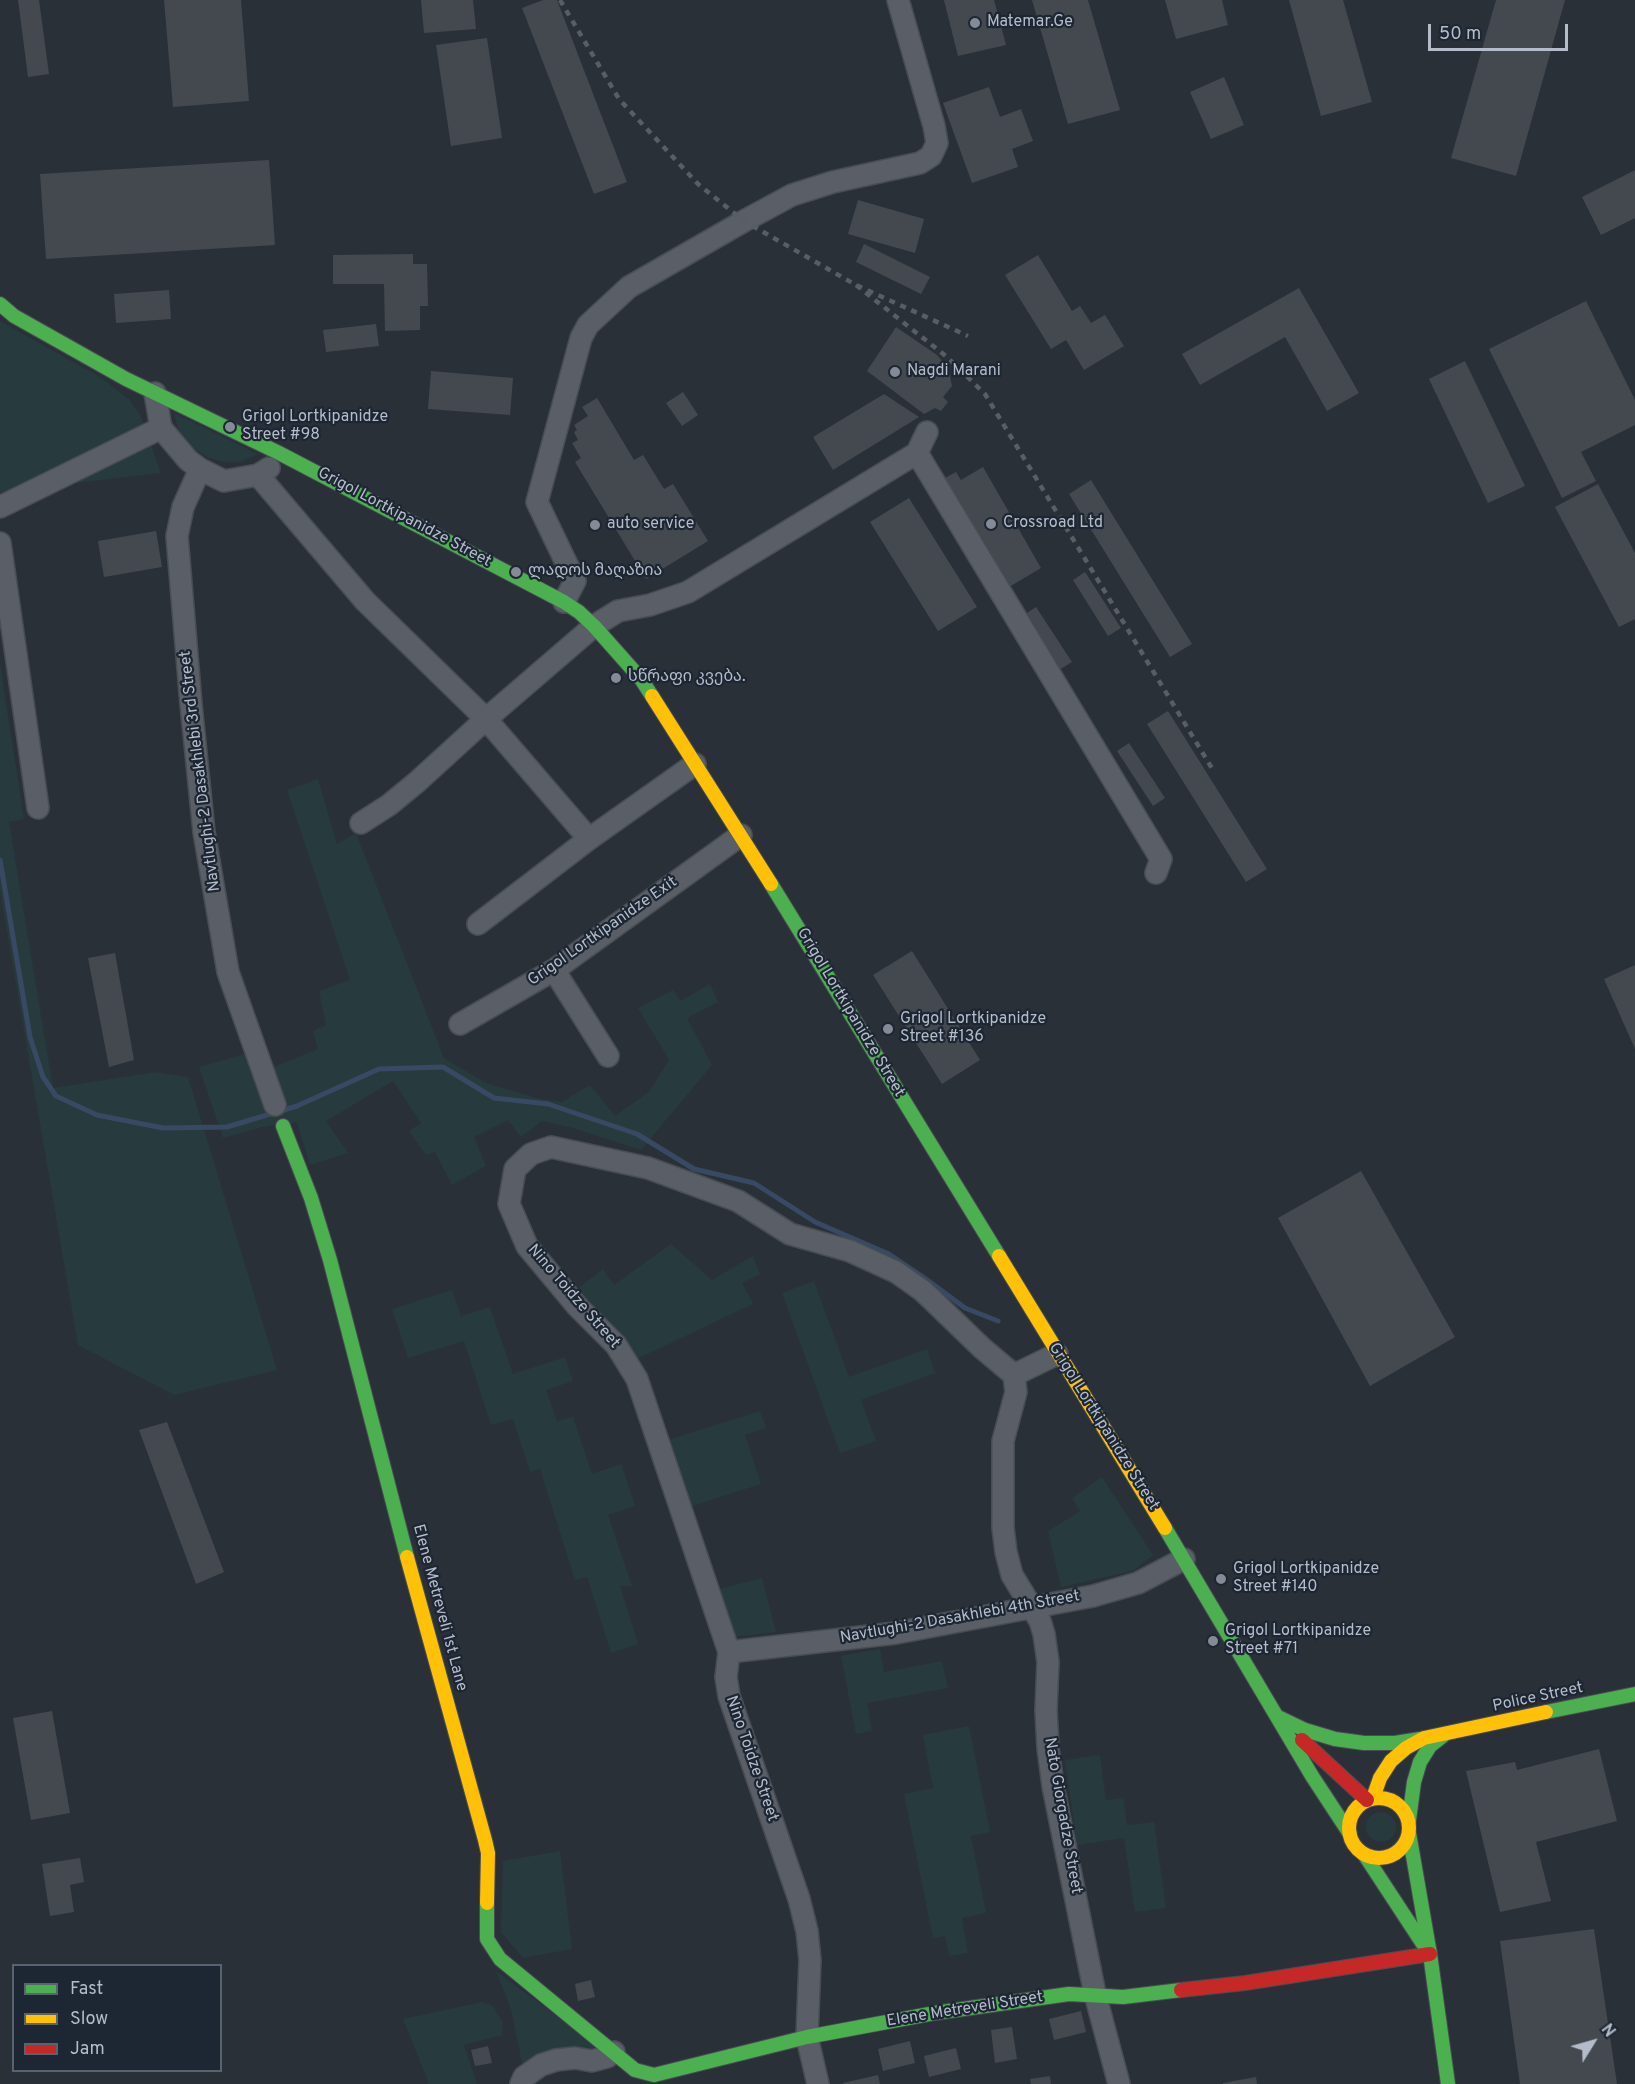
<!DOCTYPE html>
<html>
<head>
<meta charset="utf-8">
<style>
	body { margin:0 }
	#map { position:relative; width:1635px; height:2084px; overflow:hidden; background:#2a3038; font-family:Overpass,sans-serif }
	canvas { display:block }
	.legend { position:absolute; left:12px; top:1964px; width:210px; height:108px; box-sizing:border-box; background:#1d2633; border:2px solid #59626f; margin:0; padding:8px 10px; list-style:none; font-size:18px; color:#b4bcc9 }
	.legend li { display:flex; align-items:center; gap:12px; height:30px }
	.legend b { width:30px; border:2px solid #59626f }
	.north { position:absolute; left:1563px; top:2012px; width:60px; height:60px; -webkit-text-stroke:4px #1d2633; paint-order:stroke; rotate:53deg; font-size:16px; font-weight:700; line-height:24px; text-align:center; color:#b4bcc9 }
	.north::after { content:''; display:block; margin:auto; width:21px; height:27px; background:#b4bcc9; clip-path:polygon(50% 0,100% 100%,50% 72%,0 100%) }
	.scale { position:absolute; left:1428px; top:24px; width:140px; height:27px; box-sizing:border-box; border:3px solid #b4bcc9; border-top:0; padding-left:8px; font-size:18px; line-height:21px; white-space:nowrap; color:#b4bcc9; -webkit-text-stroke:4px #1d2633; paint-order:stroke }
</style>
</head>
<body>
<div id="map">
<canvas width="1635" height="2084"></canvas>
<ul class="legend">
<li><b style="height:8px;background:#4caf50"></b>Fast</li>
<li><b style="height:8px;background:#ffc107"></b>Slow</li>
<li><b style="height:8px;background:#c62828"></b>Jam</li>
</ul>
<div class="north">N</div>
<div class="scale">50 m</div>
</div>
<script>
const g = document.querySelector('canvas').getContext('2d');
g.lineJoin = 'round';
function fill(path, color) {
  g.fillStyle = color;
  g.fill(path, 'evenodd');
}
function toPath(rows) {
  const path = new Path2D();
  for (const r of rows) {
    if (r.length === 3) {
      path.moveTo(r[0] + r[2], r[1]);
      path.arc(r[0], r[1], r[2], 0, 2 * Math.PI);
      continue;
    }
    path.moveTo(r[0], r[1]);
    for (let i = 2; i < r.length; i += 2) path.lineTo(r[i], r[i + 1]);
  }
  return path;
}
function trace(path, color, width, dash) {
  g.strokeStyle = color;
  g.lineWidth = width;
  g.lineCap = dash ? 'butt' : 'round';
  g.setLineDash(dash || []);
  g.stroke(path);
}
function drawText(font, color, halo, rows, align = 'center') {
  g.font = font + ' Overpass,"Noto Sans Georgian",sans-serif';
  g.lineWidth = 4.5;
  g.setLineDash([]);
  g.textBaseline = 'middle';
  g.strokeStyle = halo;
  g.fillStyle = color;
  for (const [text, x, y, turn = 0] of rows) {
    g.save();
    g.translate(x, y);
    g.rotate((+turn || 0) * Math.PI / 180);
    g.textAlign = isNaN(turn) ? turn : align;
    if (halo) g.strokeText(text, 0, 0);
    g.fillText(text, 0, 0);
    g.restore();
  }
}
fill(toPath([
	[0,321,100,377,130,400,141,417,161,473,0,492],
	[174,413,258,454,241,462,225,462,209,458,193,448,178,429],
	[0,664,24,819,9,822,53,1088,155,1072,188,1077,277,1370,174,1395,78,1345,0,890],
	[318,779,337,844,356,833,444,1058,486,1083,536,1098,562,1102,590,1085,615,1116,649,1092,669,1060,638,1008,673,990,680,1001,710,984,718,1002,687,1018,712,1065,641,1150,573,1128,542,1121,521,1137,508,1120,474,1137,486,1166,452,1185,435,1152,426,1155,409,1131,421,1123,393,1081,326,1121,348,1153,310,1165,297,1122,262,1127,223,1138,199,1067,249,1053,256,1074,318,1049,313,1031,326,1025,319,991,350,980,287,790],
	[671,1244,712,1280,753,1256,760,1274,742,1283,753,1304,637,1359,576,1290,603,1269,614,1285],
	[814,1281,849,1377,927,1349,935,1373,861,1400,876,1441,840,1453,782,1293],
	[452,1290,461,1316,490,1307,513,1374,565,1357,573,1381,546,1390,557,1421,573,1417,592,1474,621,1464,635,1506,608,1515,632,1586,620,1586,638,1644,611,1653,587,1577,575,1580,540,1469,530,1472,513,1419,491,1425,464,1341,408,1358,392,1309],
	[760,1411,766,1428,745,1435,761,1484,689,1507,668,1440],
	[1102,1477,1153,1555,1133,1571,1061,1587,1048,1531,1080,1511,1072,1498],
	[762,1578,776,1632,734,1637,719,1589],
	[880,1649,884,1672,942,1661,948,1688,867,1703,872,1731,856,1734,841,1656],
	[969,1726,990,1832,971,1836,986,1913,962,1918,968,1953,949,1956,945,1936,933,1938,904,1794,933,1788,923,1735],
	[1100,1755,1106,1800,1123,1798,1127,1825,1154,1822,1166,1908,1135,1912,1124,1838,1077,1845,1065,1760],
	[1381,1827,15],
	[560,1851,572,1949,523,1958,501,1932,503,1861],
	[496,1971,598,2047,523,2068,511,2009],
	[482,2002,493,2006,498,2015,503,2023,502,2035,464,2045,477,2084,429,2084,403,2019]
]), '#273a3e');
trace(toPath([
	[0,860,30,1037,43,1077,56,1096,97,1115,163,1128,227,1127,297,1106,379,1069,443,1067,494,1098,548,1104,637,1134,694,1169,754,1183,815,1222,889,1254,926,1279,965,1308,998,1321]
]), '#384963', 5);
fill(toPath([
	[18,0,39,0,49,74,28,77],
	[164,0,241,0,249,101,173,107],
	[421,0,473,0,476,29,424,33],
	[543,0,557,0,627,182,594,194,522,8],
	[944,0,994,0,1006,45,958,56],
	[1032,0,1088,0,1120,110,1068,124],
	[1165,0,1222,0,1228,25,1176,39],
	[1289,0,1343,0,1372,102,1321,116],
	[1496,0,1565,0,1516,176,1451,158],
	[487,38,502,138,451,146,436,45],
	[1224,77,1244,125,1211,139,1190,92],
	[989,87,1000,117,1021,109,1033,141,1012,149,1018,167,972,183,943,103],
	[269,160,275,245,46,259,40,174],
	[1635,170,1635,218,1601,235,1582,197],
	[858,200,924,219,915,253,848,234],
	[864,244,930,277,921,294,856,262],
	[413,254,413,264,427,264,428,306,420,306,420,330,385,331,384,284,333,284,333,255],
	[1038,255,1072,311,1080,306,1091,323,1105,315,1124,346,1084,370,1066,340,1051,349,1005,275],
	[1299,288,1359,393,1327,411,1285,337,1200,385,1182,354],
	[169,290,171,319,116,323,114,294],
	[1586,301,1635,400,1635,425,1581,452,1596,481,1562,498,1489,349],
	[376,324,379,346,326,352,323,330],
	[896,327,937,355,948,368,952,386,943,397,948,402,941,411,935,408,924,414,867,371],
	[1465,361,1525,486,1488,503,1429,379],
	[431,371,513,378,510,415,428,409],
	[683,392,698,415,682,426,666,403],
	[884,394,919,417,833,470,813,437],
	[597,398,634,460,643,455,664,489,673,484,708,541,646,579,575,462,581,458,572,443,578,440,574,432,577,430,574,425,588,416,582,407],
	[983,467,1041,568,1004,590,941,480,956,472,961,480],
	[1091,480,1192,644,1170,657,1069,494],
	[1598,484,1635,553,1635,619,1619,627,1555,507],
	[909,498,977,607,938,631,870,522],
	[156,531,162,567,104,577,98,541],
	[1085,572,1121,628,1108,636,1073,580],
	[1036,607,1072,662,1059,670,1024,615],
	[1168,711,1267,869,1246,882,1147,724],
	[1129,743,1165,798,1153,806,1117,751],
	[912,951,980,1060,942,1084,873,975],
	[115,953,134,1060,109,1067,88,958],
	[1635,965,1635,1049,1604,979],
	[1361,1171,1455,1337,1370,1386,1278,1218],
	[167,1422,224,1572,196,1584,139,1430],
	[52,1711,70,1813,31,1820,13,1718],
	[1599,1749,1617,1821,1536,1842,1551,1901,1500,1912,1466,1771,1515,1762,1517,1770],
	[80,1858,84,1882,70,1885,74,1912,50,1916,42,1864],
	[1594,1929,1617,2084,1520,2084,1500,1941],
	[591,1980,595,1997,578,2001,575,1984],
	[1081,2011,1086,2032,1054,2040,1049,2019],
	[1012,2027,1017,2059,995,2063,991,2030],
	[910,2041,915,2063,883,2071,878,2049],
	[488,2046,492,2063,475,2066,471,2050],
	[956,2048,961,2069,929,2077,924,2056],
	[878,2075,880,2084,844,2084,843,2083],
	[1050,2076,1051,2084,1031,2084,1030,2079],
	[1256,2077,1257,2084,1223,2084,1223,2083]
]), '#444950');
const street = toPath([
	[155,393,161,428,188,460,200,469,224,481,258,475,269,468],
	[917,453,1161,859,1156,873],
	[200,469,183,507,177,536,191,704,204,832,228,972,275,1105],
	[258,475,365,601,486,719,589,839],
	[0,507,161,428],
	[0,543,38,808],
	[564,602,575,581,537,502,581,338,588,325,629,287,744,221,792,195,833,182,920,163,931,156,937,143,934,126,898,0],
	[361,823,389,805,417,782,486,719,594,626,618,611,650,605,688,592,917,453,927,432],
	[478,924,589,839,695,764],
	[554,970,608,1056],
	[460,1024,554,970,741,835],
	[1014,1375,1016,1392,1003,1441,1003,1528,1006,1552,1012,1575,1040,1621,1044,1634,1048,1662,1046,1710,1048,1748,1053,1786,1095,1994,1119,2084],
	[729,1652,896,1633,1093,1596,1138,1583,1184,1559],
	[521,2084,524,2077,541,2065,556,2060,575,2058,592,2061,607,2057,614,2052],
	[818,2084,807,2037,810,1960,807,1931,799,1899,729,1696,726,1677,729,1652,637,1379,616,1345,577,1306,527,1246,509,1204,515,1169,531,1154,551,1147,648,1168,738,1201,790,1234,850,1251,896,1272,923,1291,982,1348,1014,1375,1057,1354]
]);
const fast = toPath([
	[0,304,14,316,126,379,279,453,564,602,579,612,594,626,641,679,652,696],
	[771,884,999,1256],
	[283,1126,311,1198,330,1260,407,1557],
	[1165,1528,1312,1776,1350,1834],
	[1546,1712,1635,1694],
	[1278,1717,1305,1730,1335,1739,1364,1743,1395,1743,1420,1739],
	[1409,1820,1414,1782,1420,1762,1430,1746,1444,1735],
	[1409,1833,1430,1954,1448,2084],
	[1364,1854,1423,1944],
	[487,1903,487,1939,500,1959,635,2070,654,2075,807,2037,935,2013,1069,1994,1123,1997,1181,1990]
]);
const slow = toPath([
	[652,696,771,884],
	[999,1256,1165,1528],
	[407,1557,485,1840,488,1853,487,1903],
	[1379,1828,30],
	[1373,1798,1380,1778,1391,1761,1406,1748,1424,1738,1546,1712]
]);
const jam = toPath([
	[1302,1740,1367,1800],
	[1181,1990,1245,1983,1430,1954]
]);
trace(street, '#484c53', 24);
trace(fast, '#484c53', 16);
trace(slow, '#484c53', 16);
trace(jam, '#484c53', 16);
trace(street, '#5a5e66', 21);
trace(fast, '#4caf50', 14);
trace(slow, '#ffc107', 14);
trace(jam, '#c62828', 14);
trace(toPath([
	[560,0,619,99,698,184,744,221,856,285,968,336],
	[856,285,947,357,985,394,1213,770]
]), '#595d64', 4.5, [6, 6]);
for (const [x, y, r, color] of [
	[975,23,6,"#848b96"],
	[895,372,6,"#848b96"],
	[230,427,6,"#848b96"],
	[991,524,6,"#848b96"],
	[595,525,6,"#848b96"],
	[516,572,6,"#848b96"],
	[616,678,6,"#848b96"],
	[888,1029,6,"#848b96"],
	[1221,1579,6,"#848b96"],
	[1213,1641,6,"#848b96"]
]) {
  const dot = new Path2D();
  dot.arc(x, y, r, 0, 2 * Math.PI);
  g.fillStyle = color;
  g.fill(dot);
  trace(dot, '#1d2633', 2);
}
drawText('16px', '#b4bcc9', '#1d2633', [
	["Matemar.Ge",987,23],
	["Nagdi Marani",907,372],
	["Grigol Lortkipanidze",242,418],
	["Street #98",242,436],
	["Crossroad Ltd",1003,524],
	["auto service",607,525],
	["ლადოს მაღაზია",528,572],
	["სწრაფი კვება.",628,678],
	["Grigol Lortkipanidze",900,1020],
	["Street #136",900,1038],
	["Grigol Lortkipanidze",1233,1570],
	["Street #140",1233,1588],
	["Grigol Lortkipanidze",1225,1632],
	["Street #71",1225,1650]
], 'left');
drawText('16px', '#b4bcc9', '#1d2633', [
	["Grigol Lortkipanidze Street",404,518,28],
	["Navtlughi-2 Dasakhlebi 3rd Street",201,771,-97],
	["Grigol Lortkipanidze Exit",603,932,-35],
	["Grigol Lortkipanidze Street",850,1013,59],
	["Nino Toidze Street",573,1297,49],
	["Grigol Lortkipanidze Street",1103,1427,58],
	["Elene Metreveli 1st Lane",439,1608,75],
	["Navtlughi-2 Dasakhlebi 4th Street",960,1618,-10],
	["Police Street",1538,1698,-12],
	["Nino Toidze Street",751,1759,71],
	["Nato Giorgadze Street",1062,1816,80],
	["Elene Metreveli Street",965,2010,-9]
]);
</script>
</body>
</html>
